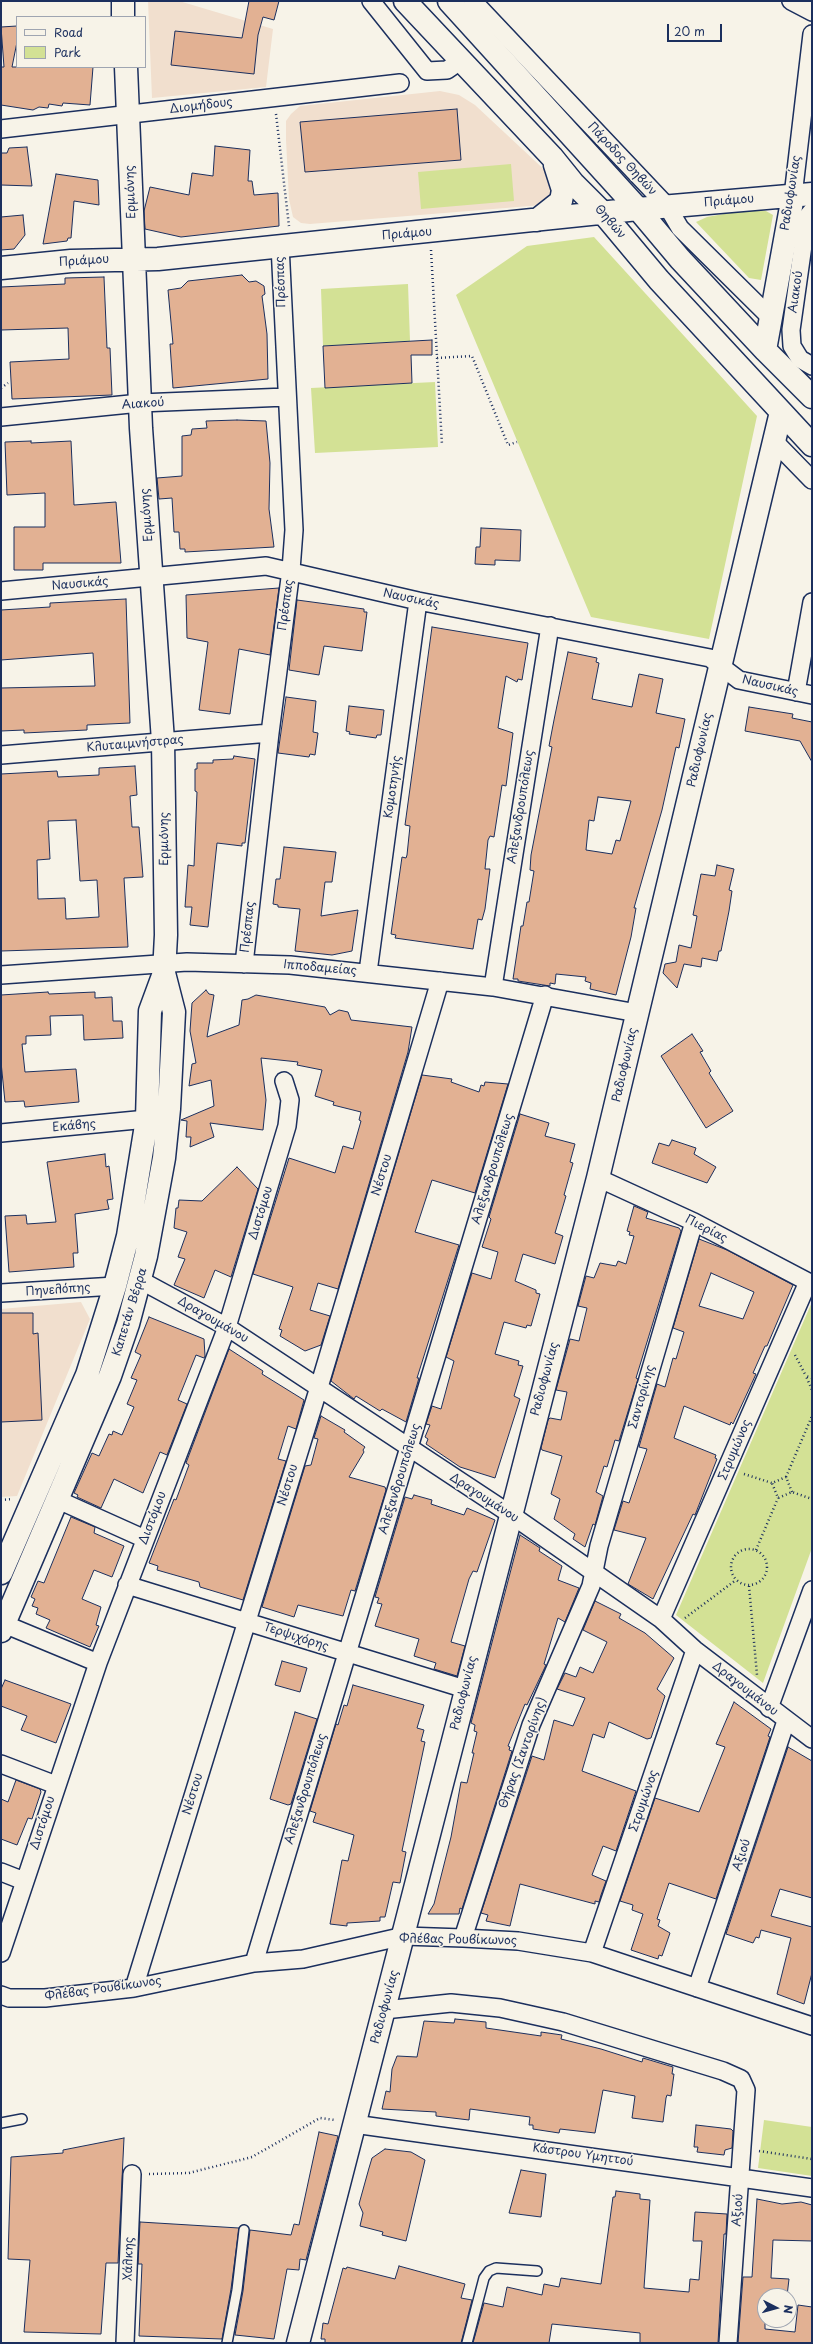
<!DOCTYPE html>
<html>
<head>
<meta charset="utf-8">
<style>
	body { margin:0 }
	#map { position:relative; width:813px; height:2344px; overflow:hidden; background:#f7f3e8; font-family:"Playpen Sans",sans-serif }
	canvas { display:block }
	.frame { position:absolute; inset:0; border:2px solid #1b2f5e; pointer-events:none }
	.legend { position:absolute; left:16px; top:16px; width:130px; height:52px; box-sizing:border-box; background:#f7f3e8; border:1px solid #9fa5b1; margin:0; padding:5px 7px; list-style:none; font-size:12px; color:#1b2f5e }
	.legend li { display:flex; align-items:center; gap:8px; height:20px }
	.legend b { width:20px; border:1px solid #9fa5b1 }
	.north { position:absolute; left:757px; top:2288px; width:40px; height:40px; box-sizing:border-box; background:#f7f3e8; border:1px solid #9fa5b1; border-radius:50%; rotate:96deg; font-size:11px; font-weight:700; line-height:16px; text-align:center; color:#1b2f5e }
	.north::after { content:''; display:block; margin:auto; width:14px; height:18px; background:#1b2f5e; clip-path:polygon(50% 0,100% 100%,50% 72%,0 100%) }
	.scale { position:absolute; left:667px; top:24px; width:55px; height:18px; box-sizing:border-box; border:2px solid #1b2f5e; border-top:0; padding-left:5px; font-size:12px; line-height:14px; white-space:nowrap; color:#1b2f5e; -webkit-text-stroke:3px #f7f3e8; paint-order:stroke }
</style>
</head>
<body>
<div id="map">
<canvas width="813" height="2344"></canvas>
<div class="frame"></div>
<ul class="legend">
<li><b style="height:5px;background:#f7f3e8"></b>Road</li>
<li><b style="height:11px;background:#d3e195"></b>Park</li>
</ul>
<div class="north">N</div>
<div class="scale">20 m</div>
</div>
<script>
const g = document.querySelector('canvas').getContext('2d');
g.lineJoin = 'round';
function fill(path, color) {
  g.fillStyle = color;
  g.fill(path, 'evenodd');
}
function toPath(rows) {
  const path = new Path2D();
  for (const r of rows) {
    if (r.length === 3) {
      path.moveTo(r[0] + r[2], r[1]);
      path.arc(r[0], r[1], r[2], 0, 2 * Math.PI);
      continue;
    }
    path.moveTo(r[0], r[1]);
    for (let i = 2; i < r.length; i += 2) path.lineTo(r[i], r[i + 1]);
  }
  return path;
}
function trace(path, color, width, dash) {
  g.strokeStyle = color;
  g.lineWidth = width;
  g.lineCap = dash ? 'butt' : 'round';
  g.setLineDash(dash || []);
  g.stroke(path);
}
function drawText(font, color, halo, rows, align = 'center') {
  g.font = font + ' "Playpen Sans",sans-serif';
  g.lineWidth = 3;
  g.setLineDash([]);
  g.textBaseline = 'middle';
  g.strokeStyle = halo;
  g.fillStyle = color;
  for (const [text, x, y, turn = 0] of rows) {
    g.save();
    g.translate(x, y);
    g.rotate((+turn || 0) * Math.PI / 180);
    g.textAlign = isNaN(turn) ? turn : align;
    if (halo) g.strokeText(text, 0, 0);
    g.fillText(text, 0, 0);
    g.restore();
  }
}
fill(toPath([
	[148,1,179,1,273,29,266,87,152,98],
	[440,91,459,95,475,105,550,175,552,191,550,198,542,205,310,224,301,223,293,217,289,199,286,140,286,121,291,114,300,106],
	[81,1302,90,1319,17,1496,1,1497,1,1309]
]), '#f1dfce');
fill(toPath([
	[511,164,514,201,421,209,418,172],
	[751,209,766,211,773,215,761,280,749,278,696,222,707,217],
	[594,237,757,416,709,639,591,617,456,295,527,246],
	[408,284,410,341,323,346,321,289],
	[435,382,438,447,315,453,311,388],
	[812,1302,812,1548,763,1683,676,1615],
	[764,2120,812,2127,812,2176,758,2168]
]), '#d3e195');
const building = toPath([
	[249,1,279,1,274,20,263,17,258,35,254,74,171,65,175,31,242,38,249,1],
	[17,26,17,42,12,67,93,67,90,105,63,103,62,106,49,104,48,108,39,107,33,110,1,105,1,67,4,67,1,27,17,26],
	[457,109,461,160,305,172,300,122,457,109],
	[215,146,250,150,248,181,252,181,254,195,278,193,279,226,181,237,145,229,144,211,150,187,189,195,192,173,213,176,215,146],
	[27,147,32,186,1,185,1,153,7,153,9,148,27,147],
	[56,174,98,180,99,205,74,201,71,238,68,238,67,241,43,244,56,174],
	[23,215,25,235,14,249,1,250,1,217,23,215],
	[242,275,249,282,256,281,264,286,265,294,262,296,267,334,268,379,173,388,170,344,173,344,168,290,181,288,188,281,242,275],
	[104,277,107,348,110,348,112,395,12,399,10,362,69,359,68,328,1,330,1,287,65,284,65,278,104,277],
	[432,340,432,355,411,355,412,383,325,388,323,346,432,340],
	[237,420,266,421,270,463,269,509,274,547,185,552,185,549,180,549,179,532,174,532,172,498,159,499,157,478,182,476,182,436,191,435,192,429,207,428,206,421,237,420],
	[31,441,31,443,71,441,74,505,116,502,121,563,43,563,43,570,14,570,14,527,45,527,45,493,7,495,5,442,31,441],
	[481,528,521,530,520,561,495,560,495,565,475,564,476,547,480,547,481,528],
	[279,588,270,655,239,649,230,714,199,710,208,642,187,638,186,595,279,588],
	[126,599,130,723,87,725,87,730,24,733,24,730,1,731,1,688,95,686,93,653,1,660,1,610,50,607,50,603,126,599],
	[297,600,364,609,364,612,367,612,362,651,324,646,319,675,289,670,297,600],
	[432,627,528,643,522,680,518,679,517,682,506,676,498,728,513,733,506,786,502,785,494,837,490,836,488,840,485,869,490,869,485,909,482,920,478,919,473,949,395,938,396,935,391,934,402,857,406,858,407,855,410,826,405,825,432,627],
	[568,652,597,658,596,662,599,663,592,699,632,707,639,674,663,679,656,713,685,719,679,748,676,747,662,810,634,908,636,908,631,937,616,995,590,989,591,983,585,981,586,977,556,974,555,984,550,983,550,986,518,981,518,979,513,979,521,926,523,926,527,902,529,902,534,871,530,870,531,855,552,747,549,746,554,720,568,652],
	[598,797,631,801,620,841,616,840,612,854,586,850,589,820,594,821,598,797],
	[286,697,316,701,313,732,318,733,315,755,310,754,309,757,278,753,286,697],
	[349,706,384,710,381,735,377,735,376,738,349,734,350,732,346,731,349,706],
	[749,707,793,714,792,718,812,722,812,762,800,741,745,731,749,707],
	[234,756,255,759,245,843,242,843,242,846,217,843,208,927,190,925,192,907,185,907,188,865,194,866,197,792,195,791,195,769,197,769,197,763,213,763,213,760,233,759,234,756],
	[135,766,137,795,130,796,132,827,139,827,143,877,124,878,128,947,1,951,1,774,57,771,58,777,99,775,99,768,135,766],
	[76,820,80,881,97,880,99,917,66,919,65,898,38,899,37,860,50,859,48,821,76,820],
	[284,847,336,852,332,882,325,882,321,916,358,910,352,951,332,955,295,951,300,909,278,907,278,905,273,904,276,879,280,879,284,847],
	[717,865,734,869,729,890,732,891,729,911,721,951,719,951,717,961,702,958,701,967,684,964,677,988,663,973,665,964,676,962,679,945,691,948,697,916,693,915,701,874,715,876,717,865],
	[206,990,209,994,214,995,207,1037,239,1025,242,1000,248,999,256,995,325,1007,330,1015,339,1010,348,1012,351,1020,412,1027,408,1052,338,1289,318,1283,310,1310,330,1316,321,1345,305,1351,280,1336,282,1330,279,1329,293,1287,253,1274,289,1158,335,1173,343,1146,353,1149,361,1121,359,1120,361,1112,333,1105,334,1102,315,1096,322,1070,297,1065,298,1062,261,1058,266,1100,263,1130,210,1123,214,1137,190,1147,191,1137,186,1137,187,1121,181,1120,214,1106,211,1080,189,1086,192,1064,196,1063,190,1031,192,1003,206,990],
	[48,992,49,994,95,992,95,998,112,997,113,1021,122,1021,123,1038,84,1040,83,1015,50,1016,51,1035,26,1036,26,1044,22,1044,25,1072,76,1069,79,1102,25,1107,24,1101,5,1102,1,1062,1,995,48,992],
	[692,1034,703,1051,700,1052,711,1071,709,1073,733,1111,706,1128,661,1056,692,1034],
	[422,1075,452,1079,451,1082,479,1092,481,1085,484,1086,485,1082,508,1084,475,1193,432,1180,415,1232,459,1245,417,1378,419,1378,406,1422,382,1409,380,1411,356,1396,354,1399,331,1381,422,1075],
	[520,1114,549,1123,545,1136,575,1144,570,1162,573,1163,564,1195,566,1196,555,1233,563,1236,555,1264,523,1254,515,1281,536,1290,536,1293,540,1294,531,1326,527,1325,526,1328,504,1322,495,1354,519,1361,518,1365,523,1366,514,1396,520,1399,495,1478,460,1467,426,1444,428,1439,425,1437,430,1425,426,1424,432,1406,441,1409,448,1383,454,1361,446,1357,472,1273,491,1279,498,1252,482,1247,491,1219,489,1217,520,1114],
	[672,1140,696,1148,694,1154,716,1167,707,1183,652,1163,659,1143,669,1146,672,1140],
	[105,1154,106,1167,109,1166,113,1199,107,1200,109,1209,75,1214,78,1253,73,1253,74,1267,9,1272,5,1216,26,1215,27,1224,56,1222,47,1162,105,1154],
	[237,1167,258,1189,231,1277,215,1270,204,1298,174,1285,185,1259,178,1257,187,1232,174,1228,176,1208,178,1208,179,1200,202,1201,237,1167],
	[634,1206,648,1212,646,1218,679,1228,681,1231,636,1378,638,1379,619,1441,615,1440,607,1467,604,1466,596,1492,603,1496,595,1525,593,1524,585,1547,573,1539,575,1534,554,1519,560,1499,551,1494,562,1456,542,1450,541,1448,548,1420,550,1418,561,1420,567,1392,556,1390,570,1339,579,1341,587,1308,578,1306,586,1276,594,1278,600,1263,616,1266,618,1261,626,1264,634,1236,629,1235,630,1232,627,1231,634,1206],
	[699,1239,727,1250,793,1285,767,1346,765,1346,753,1373,756,1374,733,1424,731,1422,730,1425,684,1406,674,1438,716,1455,715,1458,717,1459,695,1515,693,1514,653,1599,628,1584,646,1538,614,1530,623,1501,629,1503,647,1449,639,1447,657,1384,665,1387,673,1358,676,1359,684,1332,673,1328,699,1239],
	[711,1273,754,1292,743,1319,699,1306,711,1273],
	[1,1313,33,1313,33,1334,38,1333,42,1420,1,1422,1,1313],
	[149,1317,204,1339,205,1356,204,1358,196,1355,178,1400,187,1404,167,1455,160,1452,143,1493,114,1479,101,1508,77,1497,78,1495,74,1493,92,1453,99,1456,109,1434,112,1435,113,1431,122,1435,134,1407,127,1404,137,1380,131,1378,141,1355,135,1352,149,1317],
	[229,1349,263,1371,262,1374,304,1400,296,1429,288,1426,278,1459,286,1461,243,1600,200,1587,199,1582,157,1570,158,1566,149,1563,174,1499,176,1500,189,1465,186,1463,229,1349],
	[321,1416,345,1430,344,1432,365,1447,363,1450,364,1452,349,1477,385,1487,386,1490,355,1591,351,1590,343,1616,298,1605,294,1617,262,1607,305,1466,311,1465,318,1439,314,1438,321,1416],
	[414,1495,432,1500,431,1504,464,1515,467,1508,495,1520,477,1572,473,1571,469,1579,451,1642,465,1646,457,1676,434,1669,436,1663,414,1656,419,1639,375,1626,382,1604,377,1603,379,1598,375,1597,405,1497,412,1499,414,1495],
	[71,1517,95,1527,94,1533,124,1546,112,1577,94,1570,82,1599,101,1607,96,1625,99,1626,90,1647,46,1628,50,1620,36,1614,38,1608,32,1606,35,1599,31,1597,38,1581,44,1583,71,1517],
	[520,1535,540,1548,539,1551,562,1566,558,1580,579,1588,565,1622,558,1618,544,1664,546,1665,527,1705,525,1704,508,1746,510,1747,509,1750,512,1751,462,1909,460,1908,459,1914,428,1914,434,1904,451,1837,461,1782,467,1783,474,1753,472,1753,477,1732,474,1731,475,1725,471,1723,520,1535],
	[595,1601,621,1614,619,1618,645,1633,674,1658,657,1689,665,1696,651,1738,647,1739,609,1722,604,1738,593,1734,582,1771,636,1791,616,1851,603,1846,592,1875,606,1881,601,1895,599,1902,595,1901,595,1904,520,1884,510,1926,486,1921,488,1915,481,1913,532,1756,544,1760,554,1720,573,1726,585,1698,557,1689,565,1673,576,1677,580,1667,593,1673,607,1642,583,1630,595,1601],
	[282,1661,307,1668,300,1692,275,1685,282,1661],
	[5,1680,71,1704,56,1743,21,1730,27,1716,1,1706,1,1689,5,1680],
	[353,1685,424,1705,417,1728,424,1730,421,1741,425,1742,402,1851,406,1852,400,1883,393,1882,385,1917,380,1917,380,1921,347,1923,347,1926,330,1924,342,1860,348,1861,354,1835,313,1822,316,1813,310,1811,336,1724,338,1725,344,1705,347,1706,353,1685],
	[734,1702,771,1729,768,1736,770,1737,716,1899,669,1883,657,1919,660,1920,658,1926,670,1933,662,1956,659,1955,658,1959,631,1950,643,1914,632,1910,633,1905,620,1901,655,1798,699,1812,725,1747,716,1744,734,1702],
	[295,1712,317,1719,291,1804,288,1805,270,1799,295,1712],
	[788,1747,812,1761,812,1898,780,1889,771,1916,812,1927,812,1973,804,2004,777,1994,791,1938,761,1930,759,1938,756,1937,753,1943,726,1934,788,1747],
	[16,1780,40,1789,41,1792,32,1819,28,1818,17,1845,1,1839,1,1799,8,1802,16,1780],
	[455,2019,486,2022,486,2028,541,2036,541,2032,562,2035,561,2039,601,2049,642,2062,643,2058,673,2067,672,2074,674,2074,671,2096,667,2095,666,2098,663,2122,632,2118,635,2096,603,2090,595,2133,560,2129,559,2133,533,2129,533,2125,529,2125,530,2117,470,2109,469,2120,436,2116,436,2112,382,2109,386,2091,390,2092,392,2069,397,2056,417,2057,424,2021,454,2023,455,2019],
	[696,2125,731,2129,733,2131,732,2148,725,2150,724,2155,697,2152,698,2147,694,2147,696,2125],
	[319,2132,338,2136,306,2260,300,2259,299,2270,287,2269,274,2339,235,2335,243,2291,250,2230,291,2235,294,2224,299,2225,319,2132],
	[124,2138,118,2263,106,2263,101,2334,24,2332,30,2260,8,2259,11,2157,63,2153,63,2150,124,2138],
	[385,2149,411,2152,425,2160,406,2241,382,2235,383,2232,360,2226,363,2213,359,2204,369,2168,372,2158,385,2149],
	[521,2170,546,2174,541,2217,509,2213,521,2170],
	[616,2191,640,2194,640,2199,650,2200,644,2288,689,2292,690,2279,699,2280,702,2241,693,2241,695,2212,727,2214,726,2234,724,2234,718,2343,640,2343,640,2333,552,2324,549,2343,473,2343,484,2303,503,2307,507,2287,542,2295,544,2284,559,2287,561,2278,601,2284,613,2197,615,2197,616,2191],
	[757,2199,782,2204,801,2202,812,2205,812,2241,773,2240,771,2278,789,2279,787,2296,765,2296,765,2329,795,2332,798,2305,812,2307,812,2343,738,2343,743,2277,752,2277,757,2199],
	[140,2222,239,2228,231,2289,222,2339,139,2336,142,2264,138,2264,140,2222],
	[399,2266,465,2284,461,2298,472,2300,461,2343,325,2343,325,2339,321,2339,323,2323,328,2324,343,2268,346,2269,347,2267,395,2279,399,2266]
]);
fill(building, '#e2b193');
trace(building, '#1b2f5e', 1);
const lane = toPath([
	[1,2123,22,2119],
	[227,2343,237,2290,244,2230],
	[467,2343,484,2278,489,2271,496,2268,537,2271]
]);
const street = toPath([
	[371,1,427,71,447,70,460,61],
	[473,1,667,206,680,228,770,317],
	[791,1,812,12],
	[1,129,400,83],
	[793,196,812,34],
	[812,211,807,217,791,330,792,346,800,359,812,366],
	[1,417,140,403,286,397],
	[773,440,812,480],
	[1,591,266,566,418,601,710,658,739,680,812,695],
	[796,692,812,602],
	[1,755,270,733],
	[244,964,270,733,291,570,294,530,280,245],
	[368,972,418,601],
	[1,975,187,962,290,965,493,987,637,1013],
	[493,987,550,626],
	[1,1133,147,1119],
	[598,1178,694,1222,812,1284],
	[140,1280,227,1327,510,1514,661,1619,695,1650,812,1739],
	[1,1293,115,1286],
	[56,1499,145,1539],
	[127,1585,465,1689],
	[661,1619,808,1282],
	[4,1624,98,1663],
	[769,1708,812,1590],
	[1,1764,56,1785],
	[1,1872,24,1881],
	[463,1938,531,1725,591,1586,599,1546,694,1222],
	[1,1953,98,1663,227,1327,287,1126,290,1100,284,1081],
	[592,1953,695,1650],
	[254,1963,545,995],
	[134,1988,319,1387,440,981],
	[697,1988,786,1721],
	[1,1995,9,1998,45,1998,134,1988,254,1963,303,1959,404,1936,463,1938,518,1941,592,1953,812,2026],
	[384,2010,451,2003,500,2008,563,2022,723,2071,741,2079,746,2090,728,2343],
	[354,2124,812,2188],
	[125,2343,132,2174]
]);
const secondary = toPath([
	[123,1,123,17],
	[405,1,552,157,573,183,603,213,659,280,812,445],
	[449,1,638,209,680,259,765,350,812,397],
	[537,220,561,201,563,190,555,165],
	[1,268,71,261,158,259,638,209,812,194],
	[765,350,793,196],
	[1,1573,87,1375,115,1286,128,1236,147,1119,150,1011,164,973],
	[1,1631,110,1376,128,1324,146,1256,164,1158,169,1109,174,1012,164,973,166,935,163,741,141,428,126,67],
	[298,2343,598,1178,781,412]
]);
trace(lane, '#1b2f5e', 12);
trace(street, '#1b2f5e', 20);
trace(secondary, '#1b2f5e', 25);
trace(toPath([
	[276,114,289,226],
	[431,250,442,445],
	[437,358,472,356,508,445,517,442],
	[1,388,8,383],
	[795,1355,806,1376],
	[812,1378,806,1376,812,1390],
	[744,1474,772,1483],
	[786,1477,812,1416],
	[792,1492,786,1477,772,1483,778,1498,792,1492,812,1499],
	[1,1500,12,1499],
	[749,1567,18],
	[756,1550,778,1498],
	[749,1586,757,1675],
	[685,1618,736,1580],
	[759,2151,812,2159],
	[149,2174,189,2173,252,2157,320,2118,335,2120]
]), '#1b2f5e', 2.5, [1, 3]);
trace(lane, '#f7f3e8', 9);
trace(street, '#f7f3e8', 17);
trace(secondary, '#f7f3e8', 22);
drawText('12px', '#1b2f5e', '#f7f3e8', [
	["Διομήδους",201,106,-7],
	["Πάροδος Θηβών",622,159,47],
	["Ερμιόνης",131,192,-92],
	["Ραδιοφωνίας",791,193,-81],
	["Πριάμου",729,201,-5],
	["Θηβών",610,222,49],
	["Πριάμου",407,234,-5],
	["Πριάμου",84,261,-4],
	["Πρέσπας",281,282,-92],
	["Αιακού",796,292,-82],
	["Αιακού",143,404,-4],
	["Ερμιόνης",147,515,-94],
	["Ναυσικάς",80,584,-5],
	["Ναυσικάς",411,599,12],
	["Πρέσπας",286,605,-82],
	["Ναυσικάς",770,686,13],
	["Κλυταιμνήστρας",135,744,-5],
	["Ραδιοφωνίας",700,750,-77],
	["Κομοτηνής",393,787,-82],
	["Αλεξανδρουπόλεως",521,807,-81],
	["Ερμιόνης",165,839,-90],
	["Πρέσπας",248,927,-84],
	["Ιπποδαμείας",320,968,5],
	["Ραδιοφωνίας",625,1065,-77],
	["Εκάβης",74,1126,-5],
	["Αλεξανδρουπόλεως",493,1169,-73],
	["Νέστου",382,1175,-73],
	["Διστόμου",261,1213,-73],
	["Πιερίας",706,1229,27],
	["Πηνελόπης",58,1290,-4],
	["Καπετάν Βέρρα",130,1312,-73],
	["Δραγουμάνου",213,1320,30],
	["Ραδιοφωνίας",545,1379,-75],
	["Σαντορίνης",642,1397,-74],
	["Στρυμώνος",735,1450,-67],
	["Αλεξανδρουπόλεως",400,1479,-73],
	["Νέστου",288,1485,-73],
	["Δραγουμάνου",484,1498,33],
	["Διστόμου",153,1518,-69],
	["Τερψιχόρης",296,1637,18],
	["Δραγουμάνου",745,1689,38],
	["Ραδιοφωνίας",464,1693,-76],
	["Θήρας (Σαντορίνης)",523,1753,-70],
	["Αλεξανδρουπόλεως",306,1789,-73],
	["Νέστου",193,1794,-73],
	["Στρυμώνος",644,1801,-71],
	["Διστόμου",43,1823,-72],
	["Αξιού",742,1855,-72],
	["Φλέβας Ρουβίκωνος",458,1940,1],
	["Φλέβας Ρουβίκωνος",103,1989,-8],
	["Ραδιοφωνίας",385,2007,-75],
	["Κάστρου Υμηττού",583,2155,8],
	["Αξιού",738,2210,-86],
	["Χάλκης",129,2259,-88]
]);
</script>
</body>
</html>
